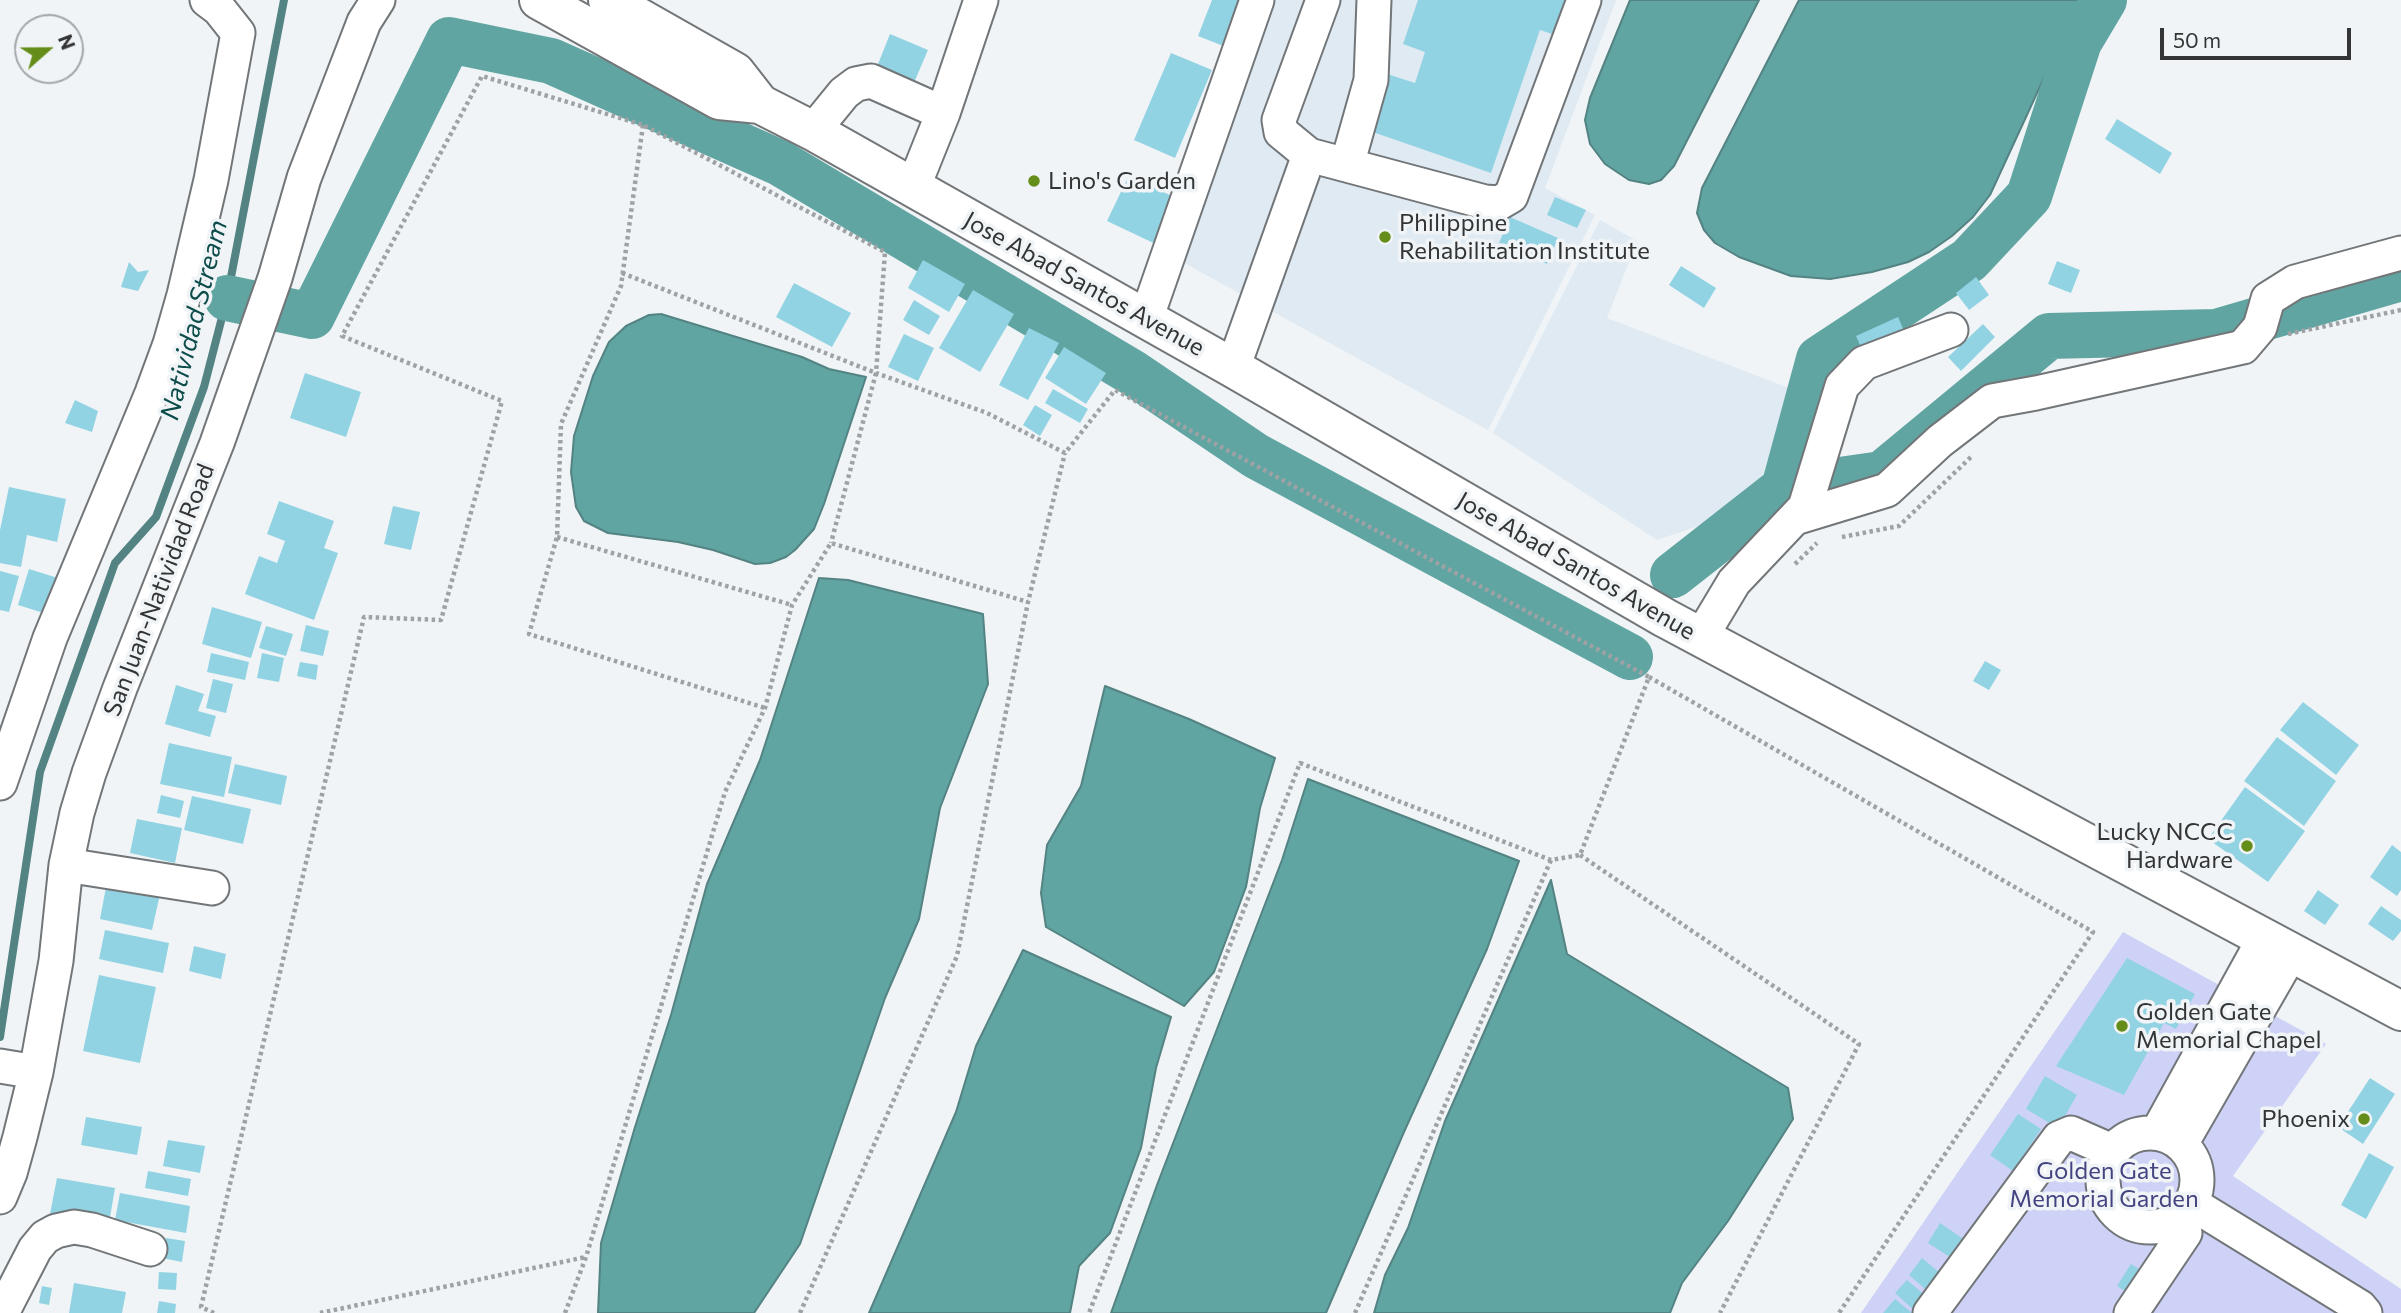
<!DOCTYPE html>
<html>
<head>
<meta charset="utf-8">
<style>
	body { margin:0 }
	#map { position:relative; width:2401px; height:1313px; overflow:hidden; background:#f0f4f6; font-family:Commissioner,sans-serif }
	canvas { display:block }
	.north { position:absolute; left:14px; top:14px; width:70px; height:70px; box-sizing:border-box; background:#f0f4f6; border:2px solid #a4a7a9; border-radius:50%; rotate:69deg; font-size:19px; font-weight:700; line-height:28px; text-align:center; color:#323435 }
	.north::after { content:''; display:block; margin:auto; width:24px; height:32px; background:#658d19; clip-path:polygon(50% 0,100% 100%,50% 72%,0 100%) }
	.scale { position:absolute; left:2160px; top:28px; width:191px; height:32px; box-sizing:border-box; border:4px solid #323435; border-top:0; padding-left:9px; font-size:21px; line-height:24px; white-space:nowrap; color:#323435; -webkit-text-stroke:5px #f0f4f6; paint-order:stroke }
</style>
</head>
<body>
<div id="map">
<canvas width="2401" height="1313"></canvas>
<div class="north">N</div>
<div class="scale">50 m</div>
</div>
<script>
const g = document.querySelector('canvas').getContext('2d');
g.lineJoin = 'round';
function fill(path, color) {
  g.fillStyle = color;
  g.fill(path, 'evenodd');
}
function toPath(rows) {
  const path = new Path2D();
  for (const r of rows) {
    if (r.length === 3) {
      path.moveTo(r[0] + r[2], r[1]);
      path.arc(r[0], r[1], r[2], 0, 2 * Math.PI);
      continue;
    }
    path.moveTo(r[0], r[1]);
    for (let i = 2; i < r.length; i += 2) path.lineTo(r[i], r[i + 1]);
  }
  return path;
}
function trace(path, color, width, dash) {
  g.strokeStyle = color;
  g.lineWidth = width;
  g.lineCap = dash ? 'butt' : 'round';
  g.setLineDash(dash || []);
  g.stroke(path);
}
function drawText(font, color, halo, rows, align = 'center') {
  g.font = font + ' Commissioner,sans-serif';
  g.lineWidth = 7;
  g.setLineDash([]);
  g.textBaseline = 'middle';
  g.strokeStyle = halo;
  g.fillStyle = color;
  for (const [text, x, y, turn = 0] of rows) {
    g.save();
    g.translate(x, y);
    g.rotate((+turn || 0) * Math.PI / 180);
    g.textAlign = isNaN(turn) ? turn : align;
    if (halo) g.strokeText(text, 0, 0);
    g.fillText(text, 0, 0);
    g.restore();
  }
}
fill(toPath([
	[1276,0,1616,0,1545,188,1595,215,1488,430,1177,259],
	[1600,220,1637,241,1607,318,1799,392,1772,473,1746,510,1657,540,1493,433]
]), '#dfeaf2');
fill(toPath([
	[2123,932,2326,1044,2233,1176,2401,1289,2401,1313,1861,1313]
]), '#ced2f7');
const water = toPath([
	[1630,0,1759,0,1674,166,1661,180,1649,184,1629,180,1605,164,1590,144,1585,120,1590,98,1630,0],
	[1799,0,2080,0,1990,195,1973,217,1952,236,1929,252,1908,262,1872,272,1830,279,1791,276,1739,257,1715,243,1704,230,1697,213,1702,188,1799,0],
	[661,314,802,357,829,369,866,377,824,504,814,529,795,550,786,557,770,563,755,564,713,550,678,542,608,533,584,521,576,507,571,472,574,436,593,376,609,342,626,326,649,315,661,314],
	[819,578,848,580,983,614,988,684,940,808,919,919,885,998,800,1244,754,1313,598,1313,601,1243,635,1127,671,1015,707,884,760,760,819,578],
	[1105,686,1189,719,1275,758,1260,808,1246,887,1214,972,1184,1006,1046,927,1041,893,1047,845,1081,786,1105,686],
	[1308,779,1519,861,1487,949,1404,1132,1326,1313,1111,1313,1157,1185,1282,860,1308,779],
	[1551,880,1567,954,1788,1088,1793,1119,1728,1221,1682,1283,1670,1313,1374,1313,1385,1275,1408,1228,1445,1121,1551,880],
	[1023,950,1171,1017,1156,1068,1141,1148,1110,1233,1079,1266,1070,1313,869,1313,956,1112,976,1046,1023,950]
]);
fill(water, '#61a5a3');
trace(water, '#538382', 2);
trace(toPath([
	[0,1037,40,772,115,563,156,517,204,387,227,298,284,0]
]), '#538382', 8);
trace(toPath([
	[227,298,312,316,449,40,551,61,780,163,1133,373,1256,456,1630,657],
	[1784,488,1819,359,1969,260,2029,196,2079,42,2104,0],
	[1673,575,1784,488,1882,474,2049,336,2216,332,2401,278]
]), '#61a5a3', 46);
fill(toPath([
	[1212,0,1250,0,1231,49,1198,36],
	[1418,0,1570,0,1558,36,1540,30,1491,173,1367,130,1387,74,1415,83,1425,52,1403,44],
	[890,34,928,50,913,85,876,69],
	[1171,53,1212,70,1175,158,1134,140],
	[2117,119,2172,153,2160,174,2105,139],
	[1129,175,1184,202,1164,248,1107,221],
	[1555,197,1586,210,1577,228,1547,215],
	[1510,217,1558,238,1547,264,1499,243],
	[923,260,965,284,949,312,908,288],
	[2057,261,2080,270,2071,293,2048,284],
	[129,262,138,272,149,270,138,291,121,287],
	[1681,266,1716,288,1704,308,1669,285],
	[1976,277,1989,295,1969,310,1956,293],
	[794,283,851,313,832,347,776,317],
	[973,290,1014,314,980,372,939,348],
	[914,300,940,316,929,335,903,320],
	[1898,317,1908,340,1866,358,1856,336],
	[1983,324,1995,337,1961,371,1948,357],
	[1029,328,1059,343,1028,400,999,385],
	[904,334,934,348,918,381,888,367],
	[1064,347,1106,373,1086,404,1045,378],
	[305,373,361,392,346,437,290,418],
	[1053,389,1088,409,1080,423,1045,403],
	[75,400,98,411,92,432,65,423],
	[1035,405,1052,415,1040,436,1023,425],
	[9,487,66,499,57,542,27,535,21,567,0,563,0,530],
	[279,501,334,521,324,548,338,553,314,620,245,594,259,556,277,563,285,541,267,534],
	[393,506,420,512,411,550,384,544],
	[29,569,61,579,50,615,18,605],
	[0,571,19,576,9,612,0,610],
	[212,607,262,622,251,658,202,644],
	[306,625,329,631,323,656,300,651],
	[266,626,293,634,286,656,259,648],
	[211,653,249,662,245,680,207,672],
	[262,653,284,658,279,682,257,678],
	[1985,661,2001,670,1989,690,1973,681],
	[300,662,318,665,316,680,297,676],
	[213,679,233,684,226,713,206,708],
	[176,685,204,694,198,711,216,716,210,737,165,724],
	[2303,702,2359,745,2336,775,2280,730],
	[2277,737,2336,781,2304,826,2244,781],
	[169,743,232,757,224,797,160,784],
	[235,764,287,776,281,805,228,793],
	[2245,787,2305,831,2268,882,2208,839],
	[161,795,184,801,180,818,157,813],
	[192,796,251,809,243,844,184,830],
	[137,819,182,828,175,863,130,853],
	[2392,845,2401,852,2401,890,2397,896,2370,877],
	[107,882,160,894,152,930,100,919],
	[2318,890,2339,905,2325,925,2304,911],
	[2381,906,2401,920,2401,931,2393,941,2368,924],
	[105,930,169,943,163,973,99,959],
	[194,946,226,954,221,979,189,971],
	[2127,958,2195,994,2176,1029,2164,1023,2124,1095,2056,1066],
	[99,975,156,987,140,1063,83,1051],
	[2045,1076,2077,1095,2058,1128,2026,1109],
	[2370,1078,2395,1094,2363,1144,2338,1127],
	[2018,1114,2041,1129,2013,1171,1990,1155],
	[86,1117,142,1127,137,1155,81,1145],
	[168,1140,205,1146,200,1173,163,1166],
	[2369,1153,2394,1167,2366,1219,2341,1205],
	[148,1171,191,1179,188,1196,145,1188],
	[57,1178,115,1188,108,1229,49,1219],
	[120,1193,190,1206,186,1233,115,1220],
	[1940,1223,1968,1242,1956,1261,1928,1243],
	[166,1238,185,1241,182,1262,162,1258],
	[1922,1258,1946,1278,1932,1295,1909,1275],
	[2131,1264,2146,1273,2131,1295,2117,1286],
	[159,1272,177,1273,176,1290,158,1289],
	[1907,1280,1927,1297,1915,1311,1895,1293],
	[74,1283,126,1292,122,1313,69,1313],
	[42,1286,52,1288,49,1305,39,1303],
	[1895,1299,1912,1313,1883,1313],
	[159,1301,176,1304,175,1313,157,1313]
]), '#92d3e3');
const minor = toPath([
	[1323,0,1279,120,1281,132,1309,155,1485,202,1499,203,1511,196,1584,0],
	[943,113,981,0],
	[813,131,844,93,856,84,871,81,943,113,913,188],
	[1347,165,1371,80,1374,0],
	[1146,319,1257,0],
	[1233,368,1309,155],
	[1795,518,1887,490,1940,441,1992,401,2036,393,2243,347,2260,327,2268,299,2295,282,2401,253],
	[1701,637,1734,582,1805,507,1842,386,1864,363,1951,330],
	[0,783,50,638,152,393,170,344,184,295,211,180,238,33,219,9,207,0],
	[66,865,212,888],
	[0,1066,36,1072],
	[2150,1180,47],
	[2157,1133,2264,939],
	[2181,1144,2291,953],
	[0,1197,10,1173,20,1137,36,1072,56,961,66,865,77,813,89,773,120,688,217,443,275,278,304,178,364,22,378,0],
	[2191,1203,2360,1307,2365,1313],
	[2,1313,35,1249,45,1237,56,1231,74,1227,92,1230,150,1249],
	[1930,1313,2059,1138,2071,1133,2112,1151],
	[2131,1313,2185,1233,2167,1225]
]);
const highway = toPath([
	[539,0,719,100,760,104,813,131,1233,368,1665,618,2401,1011],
	[608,0,735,72,760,104]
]);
trace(minor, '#727678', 37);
trace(highway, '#727678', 42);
trace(toPath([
	[643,125,621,286,561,424,557,537,529,634,765,708],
	[622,273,876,373,831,543],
	[2288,334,2401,310],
	[557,537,792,605],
	[1842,537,1899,526,1972,456],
	[1795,564,1817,543],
	[1649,677,2093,932,1839,1313],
	[1580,855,1859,1044,1720,1313],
	[214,1313,201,1307,364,617,441,620,502,401,342,336,482,76,643,125,885,252,876,373,987,413,1065,453,1115,390,1649,677,1580,855,1551,860,1300,763,1089,1313],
	[320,1313,586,1257],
	[565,1313,586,1257,725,792,765,708,792,605,831,543,1028,602],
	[800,1313,957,956,1028,602,1065,453],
	[1355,1313,1551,860]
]), '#9fa2a4', 4.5, [3.5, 3.5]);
trace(minor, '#fff', 33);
trace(highway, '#fff', 38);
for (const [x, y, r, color] of [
	[1034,181,7,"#658d19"],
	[1385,237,7,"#658d19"],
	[2247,846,7,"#658d19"],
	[2122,1026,7,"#658d19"],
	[2364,1119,7,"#658d19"]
]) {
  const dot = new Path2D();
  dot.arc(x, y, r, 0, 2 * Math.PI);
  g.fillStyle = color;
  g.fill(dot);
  trace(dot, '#f0f4f6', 2.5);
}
drawText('24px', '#323435', '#f0f4f6', [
	["Lino's Garden",1048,181],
	["Philippine",1399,223],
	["Rehabilitation Institute",1399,251],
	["Lucky NCCC",2233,832,"right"],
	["Hardware",2233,860,"right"],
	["Golden Gate",2136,1012],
	["Memorial Chapel",2136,1040],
	["Phoenix",2350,1119,"right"]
], 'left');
drawText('24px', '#323435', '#f0f4f6', [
	["Jose Abad Santos Avenue",1084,284,29],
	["Jose Abad Santos Avenue",1576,566,30],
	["San Juan-Natividad Road",159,590,-69]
]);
drawText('24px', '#424380', '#f0f4f6', [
	["Golden Gate",2104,1171],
	["Memorial Garden",2104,1199]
]);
drawText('italic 26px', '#0d4c4b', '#f0f4f6', [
	["Natividad Stream",194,320,-76]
]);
</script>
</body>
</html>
